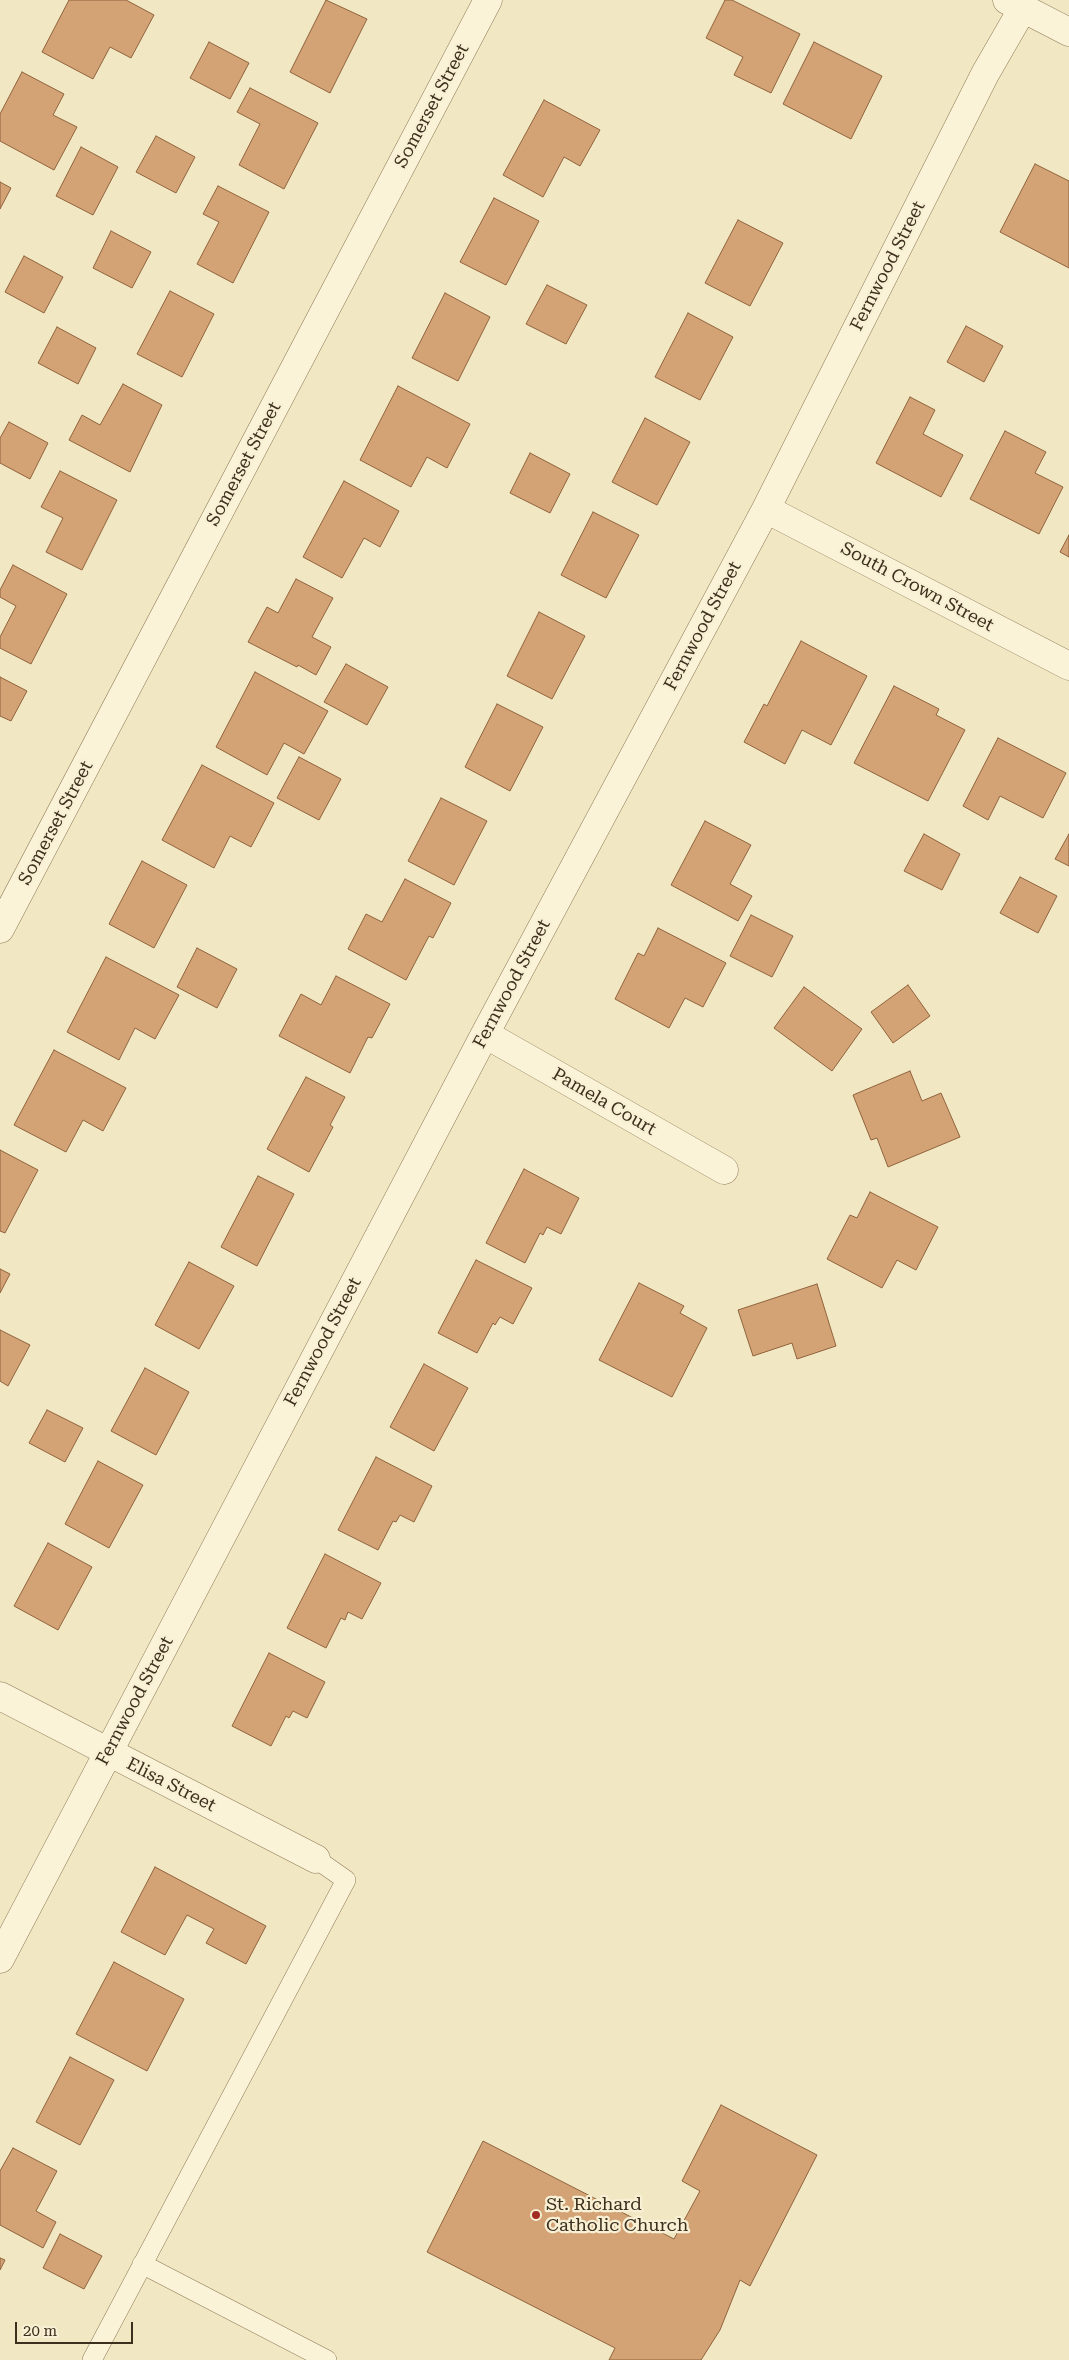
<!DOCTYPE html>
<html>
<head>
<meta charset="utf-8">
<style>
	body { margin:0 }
	#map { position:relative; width:1069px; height:2360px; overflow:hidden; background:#f2e7c3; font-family:"Roboto Serif",serif }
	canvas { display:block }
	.scale { position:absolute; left:15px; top:2322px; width:118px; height:22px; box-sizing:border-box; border:2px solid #3d2f1d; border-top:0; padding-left:6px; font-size:15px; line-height:18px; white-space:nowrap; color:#3d2f1d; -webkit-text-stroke:4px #f8f0d4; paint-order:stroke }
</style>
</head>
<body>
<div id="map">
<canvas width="1069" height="2360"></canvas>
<div class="scale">20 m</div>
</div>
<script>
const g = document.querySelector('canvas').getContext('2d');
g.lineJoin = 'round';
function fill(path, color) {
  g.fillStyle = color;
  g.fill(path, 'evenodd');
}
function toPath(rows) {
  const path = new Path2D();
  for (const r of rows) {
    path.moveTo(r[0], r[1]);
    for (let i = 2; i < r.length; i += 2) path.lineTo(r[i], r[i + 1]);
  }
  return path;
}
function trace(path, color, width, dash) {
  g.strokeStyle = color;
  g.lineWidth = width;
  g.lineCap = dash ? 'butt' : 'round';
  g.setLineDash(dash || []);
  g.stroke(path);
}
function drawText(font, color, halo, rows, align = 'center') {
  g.font = font + ' "Roboto Serif",serif';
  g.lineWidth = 4.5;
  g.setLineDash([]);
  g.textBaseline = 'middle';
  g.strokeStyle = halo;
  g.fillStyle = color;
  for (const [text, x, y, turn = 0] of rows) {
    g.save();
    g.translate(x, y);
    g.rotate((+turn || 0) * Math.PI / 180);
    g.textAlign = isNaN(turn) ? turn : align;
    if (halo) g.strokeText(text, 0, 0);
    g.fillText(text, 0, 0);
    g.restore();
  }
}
const building = toPath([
	[69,0,126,0,154,15,131,58,110,47,93,79,42,52,69,0],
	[326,0,367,19,330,93,290,72,326,0],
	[725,0,732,0,800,34,771,93,734,75,743,57,706,38,725,0],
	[209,42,249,63,230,99,190,78,209,42],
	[814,42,882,76,851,139,783,104,814,42],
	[22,72,64,94,53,115,77,127,54,170,0,141,0,114,22,72],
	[250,88,318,123,284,189,239,165,260,124,237,112,250,88],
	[544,100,600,130,580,166,564,157,543,197,503,175,544,100],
	[156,136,195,157,176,193,136,172,156,136],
	[81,147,118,167,93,215,56,196,81,147],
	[1035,164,1069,181,1069,268,1000,232,1035,164],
	[0,182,11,188,0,209,0,182],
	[218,186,269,212,233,283,197,264,219,222,203,214,218,186],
	[494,198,539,221,506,285,460,262,494,198],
	[738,220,783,243,750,306,705,283,738,220],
	[111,231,151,252,132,288,93,268,111,231],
	[24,256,63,277,44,313,5,292,24,256],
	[547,285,587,305,566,344,526,324,547,285],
	[170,291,214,314,182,377,137,354,170,291],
	[445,293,490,317,458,381,412,358,445,293],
	[688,313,733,337,700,400,655,377,688,313],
	[966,326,1003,346,984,382,947,362,966,326],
	[57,327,96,348,78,384,38,363,57,327],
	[123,384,162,405,130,472,69,440,82,415,100,425,123,384],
	[398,386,470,424,447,468,427,457,411,487,360,460,398,386],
	[910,397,935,410,923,434,963,455,941,497,876,463,910,397],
	[645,418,690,442,657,505,612,482,645,418],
	[9,422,48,443,30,479,0,463,0,438,9,422],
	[1005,431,1046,452,1035,473,1063,487,1039,534,970,499,1005,431],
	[530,453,570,474,550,513,510,493,530,453],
	[60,471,117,500,82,570,46,552,63,518,41,507,60,471],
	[344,481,399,511,380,547,364,538,342,578,303,557,344,481],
	[593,512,639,535,606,598,561,575,593,512],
	[1069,535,1069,557,1060,552,1069,535],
	[13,565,67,594,31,664,0,648,0,637,16,606,0,597,0,590,13,565],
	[296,579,333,598,312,637,331,647,316,675,298,665,297,667,248,642,267,607,278,613,296,579],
	[539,612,585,636,552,699,507,676,539,612],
	[801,641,867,676,831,745,802,730,785,764,744,742,764,704,767,706,801,641],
	[346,664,388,687,367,725,324,702,346,664],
	[255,672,328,711,304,754,284,743,267,775,216,747,255,672],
	[0,677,27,691,11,721,0,716,0,677],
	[894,686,939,709,936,715,965,730,928,801,854,763,894,686],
	[497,704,543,727,510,791,465,767,497,704],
	[998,738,1066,773,1043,818,1000,796,988,820,963,806,998,738],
	[299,757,341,779,319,820,277,798,299,757],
	[202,765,274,803,251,847,230,836,214,868,162,840,202,765],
	[441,798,487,821,454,885,408,861,441,798],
	[705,821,751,845,730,884,752,896,738,921,671,885,705,821],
	[924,834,960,854,942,890,904,871,924,834],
	[1069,834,1069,866,1055,859,1069,834],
	[142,861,187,885,154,948,109,924,142,861],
	[1020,877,1057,896,1038,933,1000,913,1020,877],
	[405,879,451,903,433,938,429,936,406,980,348,949,366,914,382,922,405,879],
	[751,915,793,936,772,977,730,956,751,915],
	[658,928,726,963,703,1007,685,998,669,1028,615,999,638,953,644,956,658,928],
	[197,948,237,969,217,1008,177,987,197,948],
	[106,957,179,995,155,1039,135,1028,119,1060,67,1032,106,957],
	[336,976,390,1004,372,1038,368,1037,350,1073,279,1036,301,994,321,1005,336,976],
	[908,985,930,1016,893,1043,871,1012,908,985],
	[804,987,862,1029,832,1071,774,1028,804,987],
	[54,1050,126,1088,103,1131,83,1120,66,1152,14,1125,54,1050],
	[910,1071,922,1101,941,1093,960,1137,888,1167,877,1138,871,1140,853,1095,910,1071],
	[306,1077,345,1097,330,1125,333,1127,309,1172,267,1149,306,1077],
	[0,1150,38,1170,5,1233,0,1231,0,1150],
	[524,1169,579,1198,561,1234,547,1227,543,1235,540,1233,525,1263,486,1243,524,1169],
	[258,1176,294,1194,257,1266,221,1247,258,1176],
	[870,1192,938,1227,916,1270,897,1260,882,1288,827,1259,850,1215,857,1218,870,1192],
	[476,1260,532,1288,513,1324,500,1317,495,1325,493,1323,477,1353,438,1333,476,1260],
	[189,1262,234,1286,199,1349,155,1325,189,1262],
	[0,1269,10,1274,0,1293,0,1269],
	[639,1283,684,1306,680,1313,707,1328,672,1397,599,1360,639,1283],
	[817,1284,836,1346,797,1359,792,1343,753,1356,738,1310,817,1284],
	[0,1330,30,1345,8,1386,0,1381,0,1330],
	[424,1364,468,1388,434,1451,390,1427,424,1364],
	[145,1368,189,1392,156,1455,111,1431,145,1368],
	[47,1410,83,1428,65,1462,29,1443,47,1410],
	[376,1457,432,1486,414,1522,400,1515,396,1522,393,1521,378,1550,338,1530,376,1457],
	[98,1461,143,1485,109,1548,65,1524,98,1461],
	[48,1543,92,1567,58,1630,14,1606,48,1543],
	[325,1554,381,1583,362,1619,348,1612,345,1620,341,1618,326,1648,287,1628,325,1554],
	[269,1653,325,1682,307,1718,293,1711,289,1718,286,1716,271,1746,232,1726,269,1653],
	[155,1867,266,1926,246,1964,206,1943,214,1929,187,1915,165,1955,121,1932,155,1867],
	[114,1962,184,1999,147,2071,76,2034,114,1962],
	[70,2057,114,2080,80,2145,36,2122,70,2057],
	[721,2105,817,2155,750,2286,740,2280,720,2330,701,2360,609,2360,615,2348,427,2252,483,2141,674,2239,700,2191,682,2181,721,2105],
	[13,2148,57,2171,36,2211,56,2222,43,2248,0,2225,0,2171,13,2148],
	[60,2234,102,2256,84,2289,43,2268,60,2234],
	[0,2258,5,2260,0,2270,0,2258]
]);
fill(building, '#d3a376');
trace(building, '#8f633c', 1);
const lane = toPath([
	[142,2264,327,2360],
	[92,2360,346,1880,316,1859]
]);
const street = toPath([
	[1007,0,1069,32],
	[766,509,1069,666],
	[0,929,488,0],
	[485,1034,724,1170],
	[0,1696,316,1859],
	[0,1959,485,1034,766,509,985,74,1023,8]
]);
trace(lane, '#8e7958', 20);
trace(street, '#8e7958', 29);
trace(lane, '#fbf3d8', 19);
trace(street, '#fbf3d8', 28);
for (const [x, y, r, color] of [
	[536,2215,5,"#a22b23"]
]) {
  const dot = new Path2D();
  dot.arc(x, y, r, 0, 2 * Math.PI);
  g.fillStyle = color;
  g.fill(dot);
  trace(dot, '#f8f0d4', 2);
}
drawText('18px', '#3d2f1d', '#f8f0d4', [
	["Somerset Street",432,106,-62],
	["Fernwood Street",888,266,-63],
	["Somerset Street",244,464,-62],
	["South Crown Street",917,587,28],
	["Fernwood Street",703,626,-62],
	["Somerset Street",56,823,-62],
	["Fernwood Street",512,984,-62],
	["Pamela Court",604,1102,30],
	["Fernwood Street",323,1342,-62],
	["Fernwood Street",135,1701,-62],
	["Elisa Street",171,1785,27]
]);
drawText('18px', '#3d2f1d', '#f8f0d4', [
	["St. Richard",546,2205],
	["Catholic Church",546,2226]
], 'left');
</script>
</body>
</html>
